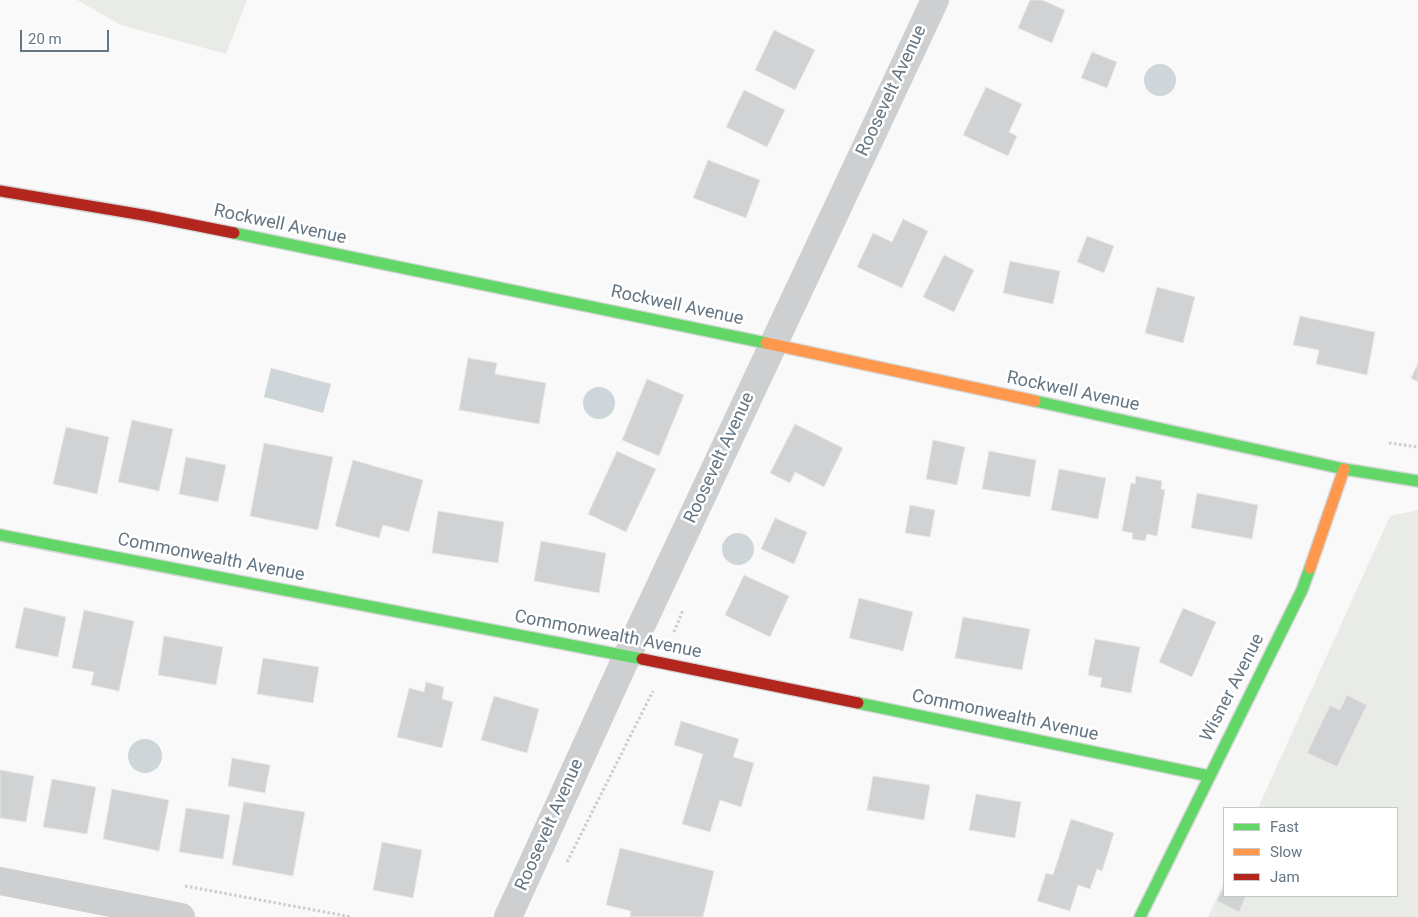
<!DOCTYPE html>
<style>
body{margin:0}
#map{position:relative;width:1418px;height:917px;overflow:hidden;background:#f9f9f9;font-family:Roboto,sans-serif}
canvas{display:block}
.legend{position:absolute;left:1223px;top:807px;width:175px;height:90px;box-sizing:border-box;background:#fff;border:1px solid #c1c8cd;margin:0;padding:6px 9px;list-style:none;font-size:15px;color:#657683}
.legend li{display:flex;align-items:center;gap:10px;height:25px}
.legend b{width:25px;border:1px solid #c1c8cd}
.scale{position:absolute;left:20px;top:30px;width:89px;height:22px;box-sizing:border-box;border:2px solid #657683;border-top:0;padding-left:6px;font-size:15px;line-height:18px;white-space:nowrap;color:#657683;-webkit-text-stroke:4px #fff;paint-order:stroke}
</style>
<div id="map">
<canvas width="1418" height="917"></canvas>
<ul class="legend">
<li><b style="height:6px;background:#63d668"></b>Fast</li>
<li><b style="height:6px;background:#ff974d"></b>Slow</li>
<li><b style="height:6px;background:#b3261e"></b>Jam</li>
</ul>
<div class="scale">20 m</div>
</div>
<script>
const ctx = document.querySelector('canvas').getContext('2d');
ctx.lineJoin = 'round';
function fillPath(path, color) { ctx.fillStyle = color; ctx.fill(path, 'evenodd'); }
const poly = rows => new Path2D(rows.map(r => 'M' + r).join(''));
function strokePath(path, color, width, dash) { ctx.strokeStyle = color; ctx.lineWidth = width; ctx.lineCap = dash ? 'butt' : 'round'; ctx.setLineDash(dash || []); ctx.stroke(path); }
function drawText(font, color, halo, rows, align = 'center') {
  ctx.font = font + ' Roboto,sans-serif'; ctx.lineWidth = 5; ctx.setLineDash([]); ctx.textBaseline = 'middle'; ctx.strokeStyle = halo; ctx.fillStyle = color; for (const [text, x, y, turn = 0] of rows) {
    ctx.save(); ctx.translate(x, y); ctx.rotate((+turn || 0) * Math.PI / 180); ctx.textAlign = isNaN(turn) ? turn : align; if (halo) ctx.strokeText(text, 0, 0); ctx.fillText(text, 0, 0); ctx.restore();
  }
}
fillPath(poly([
 [77,0,247,0,226,54,121,25],
 [1418,510,1418,917,1208,917,1224,882,1224,896,1397,896,1397,808,1258,808,1390,516]
]), '#e8ebe6');
fillPath(poly([
 '1144 80a16 16 0 1 1 32 0a16 16 0 1 1-32 0Z',
 [271,368,331,384,323,413,264,397],
 '583 403a16 16 0 1 1 32 0a16 16 0 1 1-32 0Z',
 '722 549a16 16 0 1 1 32 0a16 16 0 1 1-32 0Z',
 '128 756a17 17 0 1 1 34 0a17 17 0 1 1-34 0Z'
]), '#ced6d9');
const building = poly([
 [1030,0,1042,0,1065,10,1052,43,1018,28,1030,0],
 [774,30,815,50,795,90,755,70,774,30],
 [1092,52,1117,62,1107,88,1081,78,1092,52],
 [986,87,1022,104,1009,132,1017,136,1008,156,963,135,986,87],
 [744,90,785,110,767,147,726,127,744,90],
 [708,160,760,180,746,218,693,198,708,160],
 [903,219,928,231,902,288,857,267,873,233,892,242,903,219],
 [1087,236,1114,246,1104,273,1077,262,1087,236],
 [944,255,974,270,954,312,923,297,944,255],
 [1010,261,1060,271,1053,304,1003,293,1010,261],
 [1157,287,1195,297,1183,343,1145,333,1157,287],
 [1300,316,1375,332,1367,375,1316,364,1319,350,1293,345,1300,316],
 [468,358,497,363,495,374,546,383,539,424,459,410,468,358],
 [1418,363,1418,382,1411,378,1418,363],
 [647,379,684,395,659,456,622,440,647,379],
 [132,420,173,429,159,491,118,482,132,420],
 [795,424,843,448,824,487,795,472,790,483,770,473,795,424],
 [66,427,109,437,97,494,53,484,66,427],
 [933,440,965,447,957,485,926,479,933,440],
 [264,443,333,457,318,530,250,516,264,443],
 [617,451,656,469,626,532,588,514,617,451],
 [989,451,1036,460,1030,497,982,489,989,451],
 [186,457,226,465,218,502,179,494,186,457],
 [353,460,423,480,409,532,383,525,379,538,335,526,353,460],
 [1059,469,1106,478,1098,519,1051,510,1059,469],
 [1136,476,1162,481,1161,489,1165,490,1157,536,1147,534,1145,541,1132,539,1133,533,1122,531,1131,483,1135,484,1136,476],
 [1197,493,1258,505,1252,539,1191,528,1197,493],
 [910,505,935,510,930,537,905,533,910,505],
 [438,511,504,522,498,563,432,553,438,511],
 [775,518,807,532,794,564,761,549,775,518],
 [541,541,606,553,599,593,534,581,541,541],
 [744,575,789,596,770,637,725,615,744,575],
 [859,598,913,612,903,651,849,638,859,598],
 [24,607,66,617,58,657,15,648,24,607],
 [1183,608,1216,622,1192,677,1159,662,1183,608],
 [84,610,134,621,119,691,91,685,94,672,72,668,84,610],
 [963,617,1030,629,1022,670,955,658,963,617],
 [164,636,223,647,216,685,158,675,164,636],
 [1095,639,1140,647,1131,693,1100,687,1102,678,1088,675,1095,639],
 [263,658,319,667,313,703,257,694,263,658],
 [426,682,444,687,442,699,453,702,442,748,397,737,409,688,424,692,426,682],
 [1347,695,1367,705,1337,767,1307,753,1330,705,1340,710,1347,695],
 [494,696,539,709,527,753,481,740,494,696],
 [681,721,739,739,733,757,754,763,741,807,720,800,710,832,682,824,703,754,674,745,681,721],
 [232,758,270,765,265,793,228,786,232,758],
 [0,770,34,776,26,822,0,818,0,770],
 [873,776,930,785,924,820,867,810,873,776],
 [52,779,96,787,87,834,43,827,52,779],
 [112,789,169,800,159,851,103,839,112,789],
 [976,794,1021,802,1015,838,969,830,976,794],
 [244,802,305,812,293,876,232,865,244,802],
 [186,808,230,815,223,859,179,852,186,808],
 [1071,819,1114,833,1102,871,1097,869,1090,889,1078,885,1070,911,1037,901,1046,873,1053,875,1071,819],
 [382,842,422,850,413,898,373,890,382,842],
 [620,848,714,871,703,917,630,917,631,911,606,905,620,848],
 [1224,885,1224,896,1246,896,1239,912,1217,901,1224,885]
]);
fillPath(building, '#d0d2d3');
strokePath(building, '#e8e8e8', 1);
const fast = poly([
 [234,233,766,343],
 [1035,401,1344,469,1418,481],
 [0,535,642,659],
 [858,703,1209,776],
 [1140,917,1302,590,1310,568]
]);
const slow = poly([
 [766,343,1035,401],
 [1310,568,1344,469]
]);
const jam = poly([
 [0,191,149,216,234,233],
 [642,659,858,703]
]);
strokePath(fast, '#d5d6d7', 14);
strokePath(slow, '#d5d6d7', 14);
strokePath(jam, '#d5d6d7', 14);
strokePath(poly([
 [1389,443,1418,447],
 [674,632,683,610],
 [567,862,653,691],
 [185,886,352,917]
]), '#cbcccd', 3, [2.5, 2.5]);
strokePath(poly([
 [0,881,181,917],
 [508,917,627,656,935,0]
]), '#cecfd0', 28);
strokePath(fast, '#63d668', 11);
strokePath(slow, '#ff974d', 11);
strokePath(jam, '#b3261e', 11);
drawText('18px', '#657683', '#fff', [
 ["Roosevelt Avenue",892,91,-65],
 ["Rockwell Avenue",280,225,12],
 ["Rockwell Avenue",677,306,12],
 ["Rockwell Avenue",1073,392,12],
 ["Roosevelt Avenue",720,458,-65],
 ["Commonwealth Avenue",211,558,11],
 ["Commonwealth Avenue",608,635,11],
 ["Wisner Avenue",1233,688,-63],
 ["Commonwealth Avenue",1005,716,12],
 ["Roosevelt Avenue",550,825,-66]
]);
</script>
